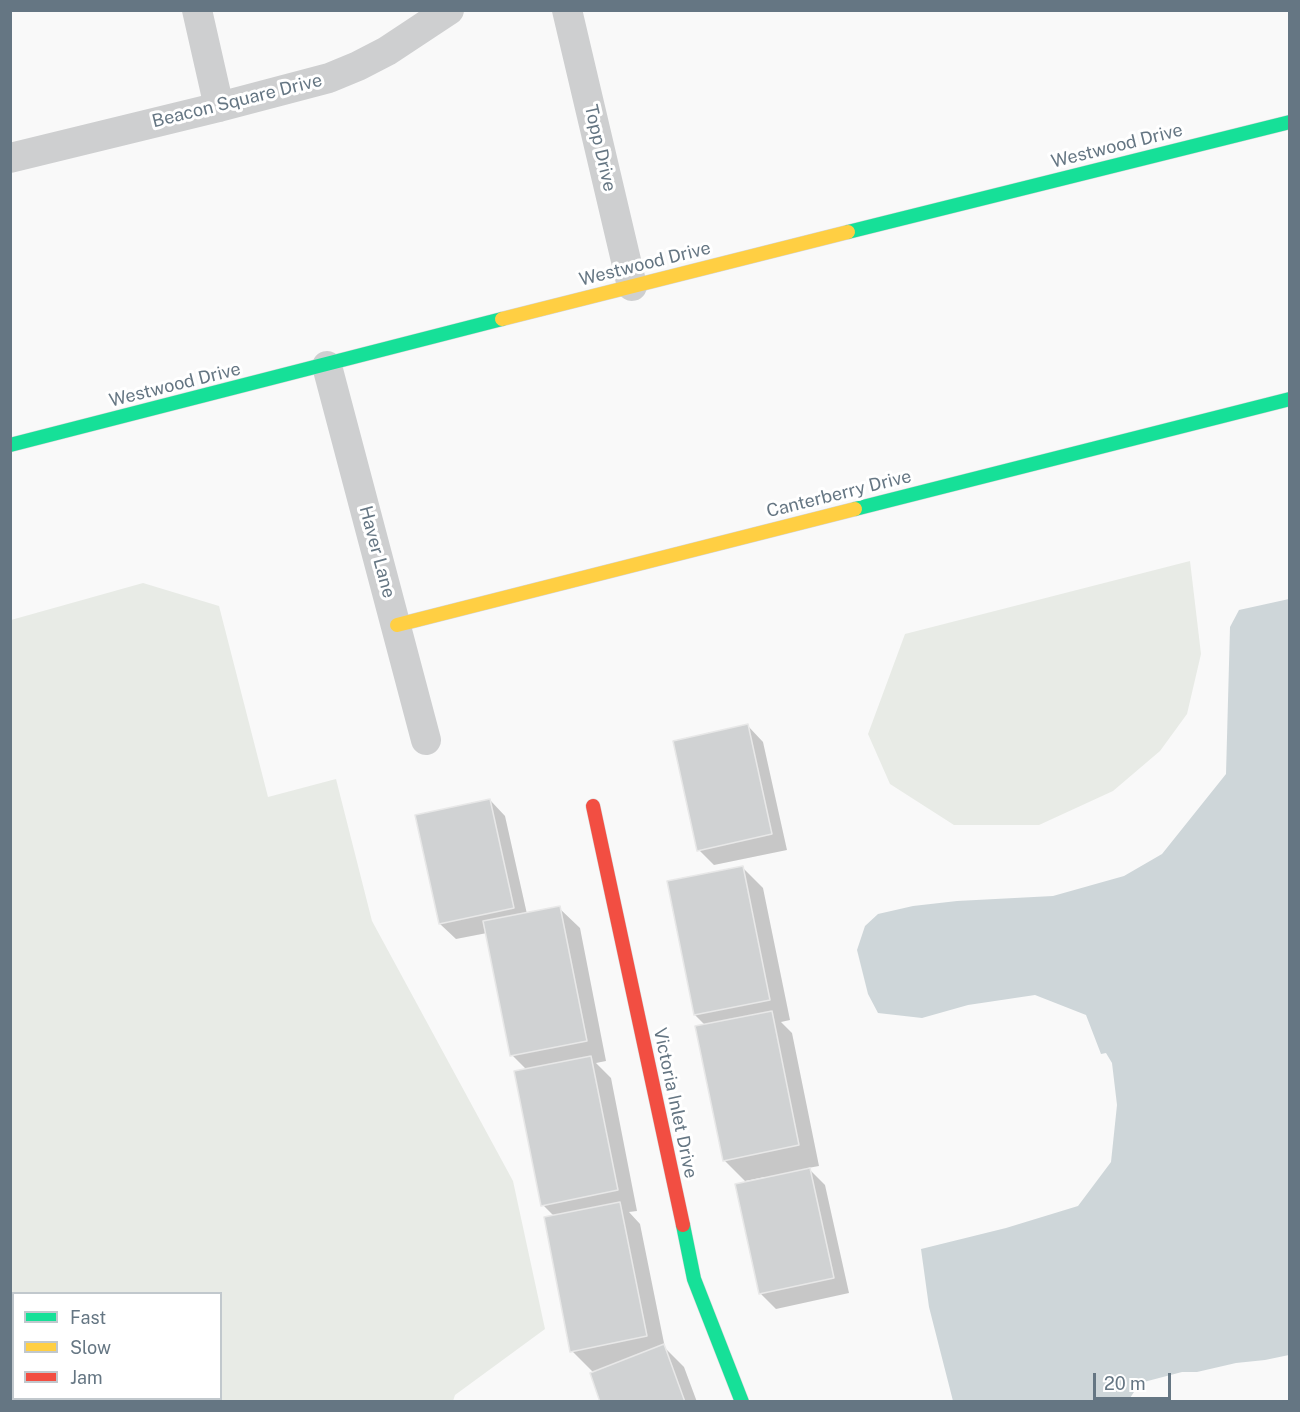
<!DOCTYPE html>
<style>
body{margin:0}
#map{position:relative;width:1300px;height:1412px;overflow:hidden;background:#f9f9f9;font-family:"Public Sans",sans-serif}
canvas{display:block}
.frame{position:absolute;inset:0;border:12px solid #657683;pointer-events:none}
.legend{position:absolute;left:12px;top:1292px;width:210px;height:108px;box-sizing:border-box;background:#fff;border:2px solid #c1c8cd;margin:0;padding:8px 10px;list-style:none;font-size:18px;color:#657683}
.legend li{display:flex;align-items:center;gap:12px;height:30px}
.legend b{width:30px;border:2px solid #c1c8cd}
.scale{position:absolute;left:1093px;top:1373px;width:78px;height:27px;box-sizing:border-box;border:3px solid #657683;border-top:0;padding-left:8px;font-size:18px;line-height:21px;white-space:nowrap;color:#657683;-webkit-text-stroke:4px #fff;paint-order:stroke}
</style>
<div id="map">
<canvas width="1300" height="1412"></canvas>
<div class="frame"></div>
<ul class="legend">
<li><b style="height:8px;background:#16e098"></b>Fast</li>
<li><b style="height:8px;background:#ffcf43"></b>Slow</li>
<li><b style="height:8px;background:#f24e42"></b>Jam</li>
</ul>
<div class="scale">20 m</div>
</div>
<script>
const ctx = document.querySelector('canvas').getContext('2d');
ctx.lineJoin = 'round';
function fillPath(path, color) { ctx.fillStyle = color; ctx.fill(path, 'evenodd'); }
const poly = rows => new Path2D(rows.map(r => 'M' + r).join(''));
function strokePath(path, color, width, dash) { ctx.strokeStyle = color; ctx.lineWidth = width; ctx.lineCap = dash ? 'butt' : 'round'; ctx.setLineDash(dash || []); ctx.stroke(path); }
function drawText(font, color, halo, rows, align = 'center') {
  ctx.font = font + ' "Public Sans",sans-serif'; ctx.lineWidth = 6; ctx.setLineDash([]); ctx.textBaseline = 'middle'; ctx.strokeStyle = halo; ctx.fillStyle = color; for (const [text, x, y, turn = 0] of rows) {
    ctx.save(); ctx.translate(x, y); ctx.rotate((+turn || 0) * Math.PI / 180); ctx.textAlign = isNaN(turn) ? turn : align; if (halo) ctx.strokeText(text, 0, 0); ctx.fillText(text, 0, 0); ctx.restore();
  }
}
fillPath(poly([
 [1190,561,1201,654,1187,714,1160,751,1113,791,1039,825,954,825,890,784,868,734,905,634],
 [143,583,219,606,268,797,336,779,372,921,513,1181,545,1329,455,1395,453,1401,11,1401,11,620],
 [14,1294,220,1294,220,1398,14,1398]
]), '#e8ebe6');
fillPath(poly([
 [1289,599,1289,1355,1265,1360,1236,1363,1197,1372,1182,1372,1140,1383,1128,1401,953,1401,929,1307,921,1249,1006,1228,1078,1206,1111,1162,1117,1105,1112,1063,1106,1053,1101,1054,1086,1015,1035,995,968,1005,922,1018,878,1013,868,994,857,950,865,926,878,914,913,906,957,901,1053,896,1124,876,1162,854,1226,774,1230,627,1239,610]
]), '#ced6d9');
fillPath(poly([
 [748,726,763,742,787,850,714,865,699,850],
 [490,800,505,816,527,914,559,908,580,928,606,1061,596,1063,611,1078,637,1211,629,1212,640,1224,665,1348,684,1367,697,1402,602,1402,594,1373,572,1351,554,1216,543,1205,527,1070,512,1055,487,933,456,939,440,924,417,816],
 [742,867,763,888,790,1020,781,1022,792,1033,819,1166,808,1168,825,1185,849,1293,776,1309,761,1294,765,1177,745,1181,724,1160,706,1026,695,1015]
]), '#0003');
const building = poly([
 [748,724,772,834,697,851,673,741,748,724],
 [490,799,514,908,439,924,415,815,490,799],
 [743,866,770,1000,694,1015,667,881,743,866],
 [560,906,587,1041,510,1056,483,921,560,906],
 [772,1011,799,1145,723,1161,695,1026,772,1011],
 [591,1056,618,1190,541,1206,514,1071,591,1056],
 [810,1168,834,1278,759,1294,735,1184,810,1168],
 [620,1202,647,1336,570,1352,544,1217,620,1202],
 [664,1344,685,1402,600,1402,590,1373,664,1344]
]);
fillPath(building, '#d0d2d3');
strokePath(building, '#e8e8e8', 1.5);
const fast = poly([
 [848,232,1290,122],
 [10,445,502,319],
 [855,509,1290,399],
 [683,1225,694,1279,742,1402]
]);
const slow = poly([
 [502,319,848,232],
 [397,625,855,509]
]);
const jam = poly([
 [593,806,683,1225]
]);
strokePath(fast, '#d5d6d7', 15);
strokePath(slow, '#d5d6d7', 15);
strokePath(jam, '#d5d6d7', 15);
strokePath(poly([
 [197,10,219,107],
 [567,10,632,286],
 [10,158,219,107,329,78,358,66,387,51,449,10],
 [327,366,426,740]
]), '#cecfd0', 30);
strokePath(fast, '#16e098', 14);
strokePath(slow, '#ffcf43', 14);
strokePath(jam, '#f24e42', 14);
drawText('18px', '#657683', '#fff', [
 ["Beacon Square Drive",237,101,-14],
 ["Westwood Drive",1117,146,-14],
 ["Topp Drive",600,148,77],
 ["Westwood Drive",645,264,-14],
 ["Westwood Drive",175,385,-14],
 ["Canterberry Drive",839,494,-14],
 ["Haver Lane",377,552,75],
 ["Victoria Inlet Drive",675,1103,78]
]);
</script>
